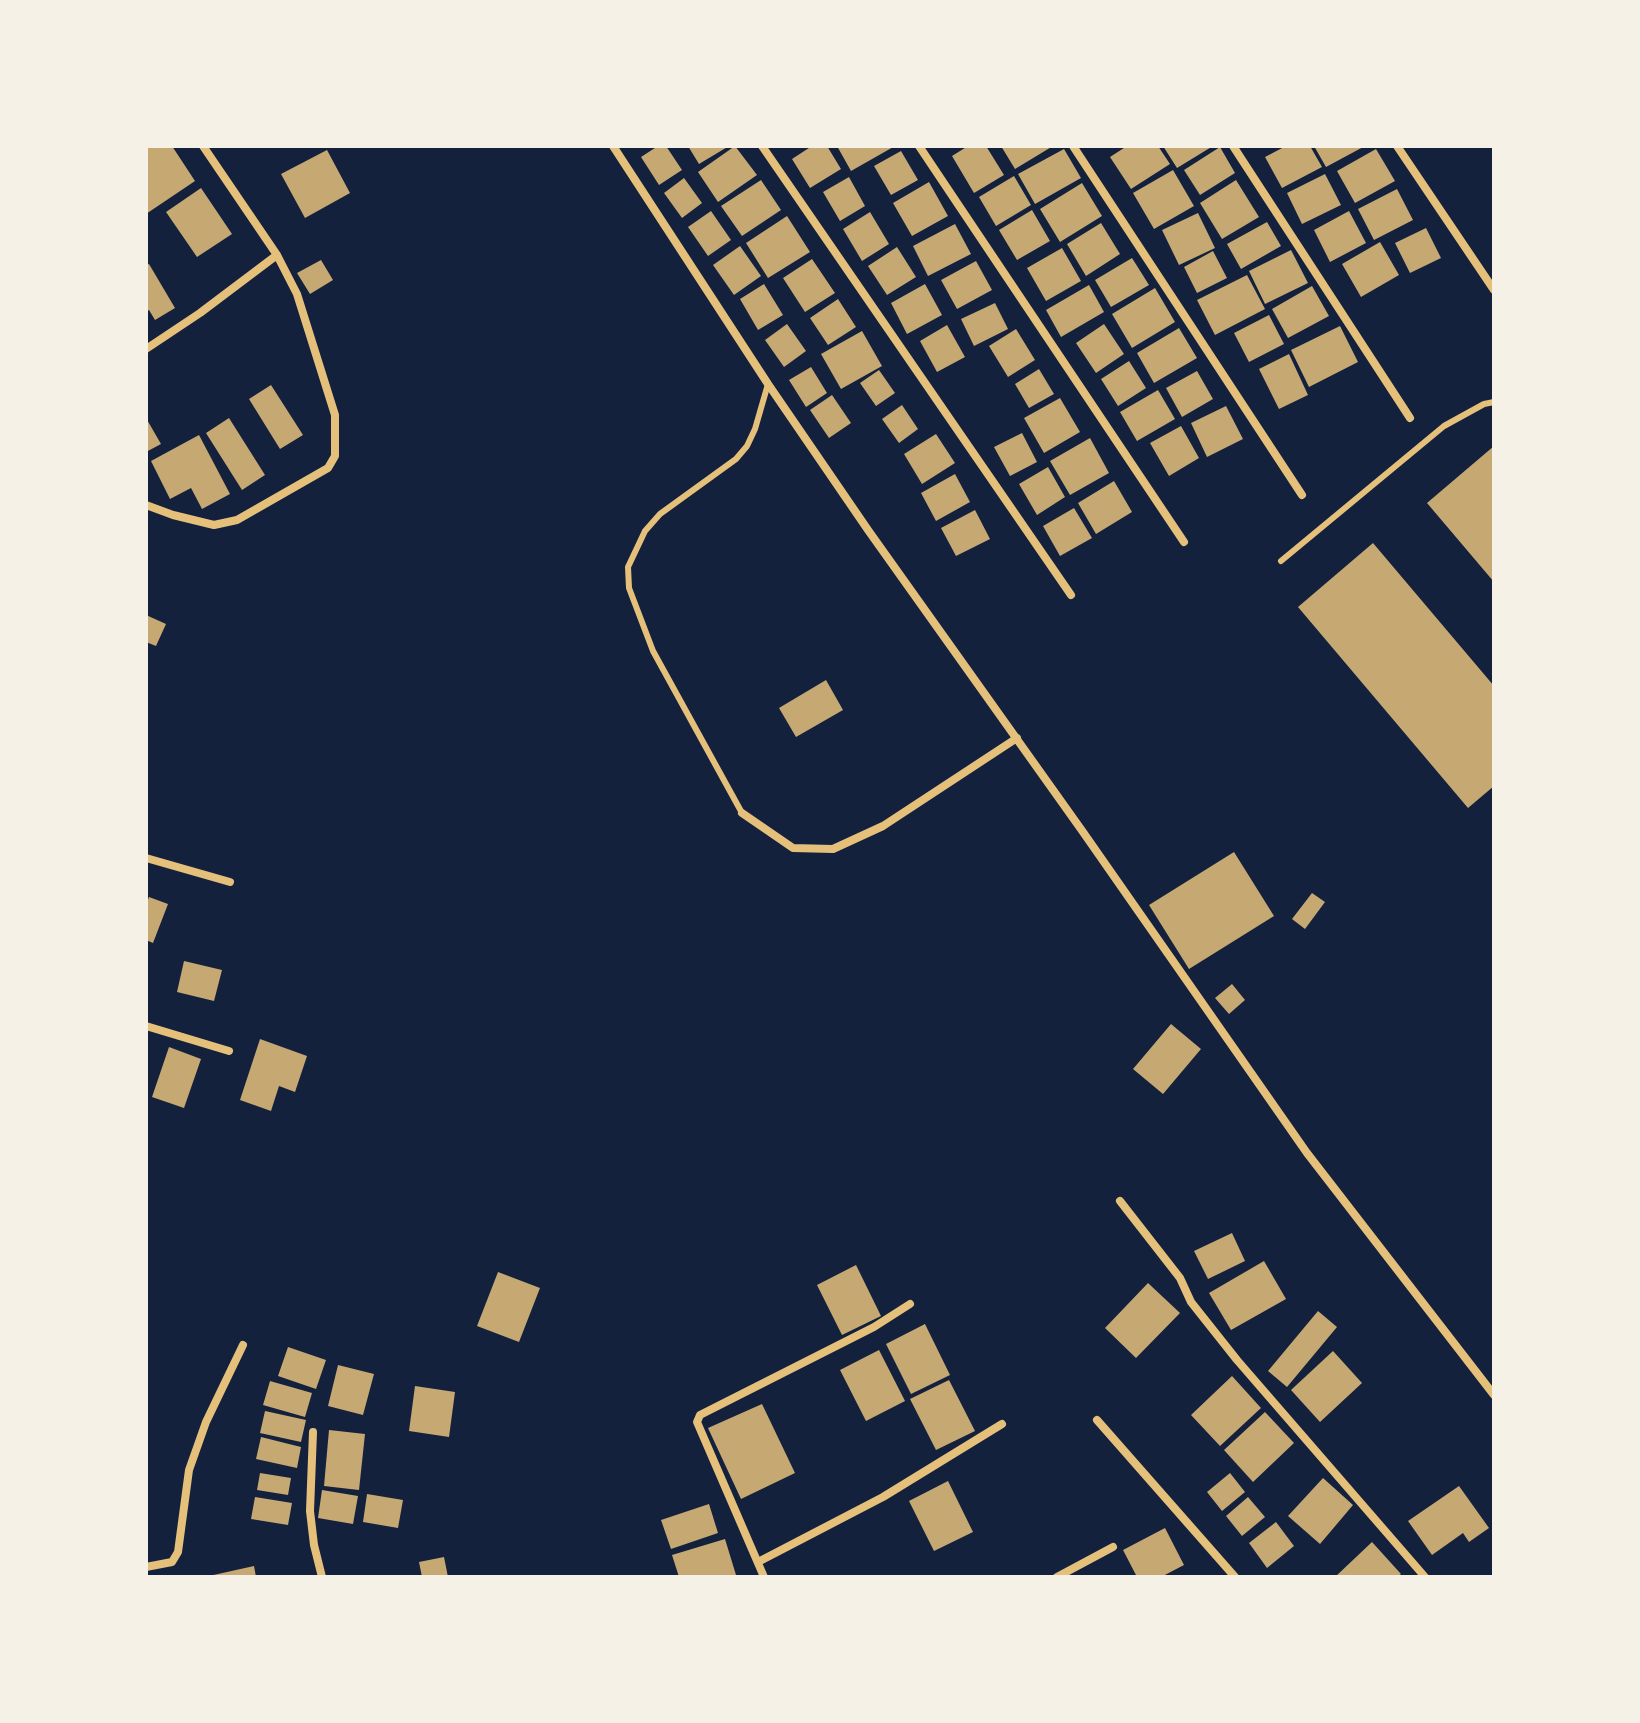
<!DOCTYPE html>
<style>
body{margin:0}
#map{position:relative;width:1640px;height:1723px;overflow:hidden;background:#14213d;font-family:"DejaVu Sans",sans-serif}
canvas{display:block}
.frame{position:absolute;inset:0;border:148px solid #f6f1e7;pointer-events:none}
</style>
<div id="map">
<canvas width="1640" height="1723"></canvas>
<div class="frame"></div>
</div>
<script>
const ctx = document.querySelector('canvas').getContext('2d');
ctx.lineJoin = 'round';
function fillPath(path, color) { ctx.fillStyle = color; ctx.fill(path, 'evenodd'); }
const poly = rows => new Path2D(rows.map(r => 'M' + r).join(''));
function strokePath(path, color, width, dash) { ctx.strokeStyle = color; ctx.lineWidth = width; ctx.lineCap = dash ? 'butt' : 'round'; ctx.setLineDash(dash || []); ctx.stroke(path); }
fillPath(poly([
 [146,146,172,146,195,181,146,214],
 [658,146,666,146,682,170,659,185,641,157],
 [688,146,729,146,699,164],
 [735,146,757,175,718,202,698,172],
 [812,146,827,146,841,169,810,188,792,159],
 [837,146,895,146,851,171],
 [968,146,986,146,1004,175,974,193,952,156],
 [1001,146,1053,146,1015,169],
 [1127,146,1158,146,1170,164,1131,189,1110,157],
 [1163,146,1213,146,1177,168],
 [1286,146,1310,146,1322,167,1282,188,1265,157],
 [1314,146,1365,146,1326,167],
 [1220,147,1235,173,1200,195,1184,170],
 [1064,149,1081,178,1035,204,1018,174],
 [1376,149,1395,181,1355,203,1337,171],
 [327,150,350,193,305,218,281,174],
 [901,151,918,180,891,195,874,166],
 [1173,170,1194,206,1154,229,1133,193],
 [1325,174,1341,205,1302,224,1287,193],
 [1014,176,1031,205,996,226,979,197],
 [849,177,865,206,840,221,823,192],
 [684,178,702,203,682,218,664,193],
 [761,180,781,210,742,236,721,206],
 [1236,180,1259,217,1222,239,1200,203],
 [929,182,948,216,912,236,893,203],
 [1082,183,1102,216,1060,242,1040,209],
 [201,188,232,234,197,257,166,212],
 [1397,189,1413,220,1374,240,1358,209],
 [1032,210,1050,241,1017,260,999,230],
 [711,211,731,240,708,256,688,227],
 [1349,211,1366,243,1330,262,1314,230],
 [870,212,889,244,862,261,843,229],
 [1198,213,1215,248,1179,265,1162,230],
 [787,216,810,252,768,278,746,243],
 [1267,222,1281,246,1241,269,1227,244],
 [1101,223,1120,254,1086,276,1067,244],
 [955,224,971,254,928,276,913,246],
 [1426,228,1441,258,1410,273,1395,243],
 [1380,242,1399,275,1361,297,1342,264],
 [740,246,761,276,734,295,713,265],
 [897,247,916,277,887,295,868,266],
 [1062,248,1081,281,1046,301,1027,268],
 [1291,250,1308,283,1265,304,1249,271],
 [1213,251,1227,278,1197,293,1184,267],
 [1132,258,1149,285,1111,307,1095,280],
 [812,259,835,293,805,312,783,278],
 [321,260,333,280,310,294,297,273],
 [976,261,992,290,957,309,941,280],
 [149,264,175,308,155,320,149,310,146,312,146,265],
 [1247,275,1265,309,1215,335,1197,300],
 [764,284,783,315,758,330,740,299],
 [925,284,942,315,907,334,891,303],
 [1089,285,1104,312,1061,337,1046,310],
 [1312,286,1329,316,1288,338,1272,309],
 [1155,288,1175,322,1132,348,1112,314],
 [838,299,856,327,828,345,810,318],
 [995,303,1008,329,974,346,961,319],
 [1269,315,1284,344,1249,362,1234,333],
 [787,324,806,351,784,367,765,340],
 [1104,324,1124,354,1096,373,1076,343],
 [947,325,965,357,937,372,920,341],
 [1340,326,1358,362,1309,387,1291,350],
 [1179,328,1197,358,1154,383,1137,353],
 [1016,329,1035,360,1008,377,989,346],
 [862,331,882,366,841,389,821,354],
 [1289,354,1308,395,1279,409,1259,369],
 [1129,361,1146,388,1118,406,1101,379],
 [811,367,827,393,806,407,789,380],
 [1039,369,1054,394,1029,408,1015,384],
 [879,370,895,393,876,406,860,383],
 [1197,371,1213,399,1182,417,1166,388],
 [271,385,303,435,280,449,249,399],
 [1158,390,1175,419,1137,441,1120,412],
 [832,395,851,423,829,438,810,410],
 [1060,398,1080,432,1044,453,1024,418],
 [902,405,918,429,899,443,882,419],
 [1226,406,1243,439,1207,457,1191,423],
 [146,418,161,444,146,452],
 [229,418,265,475,242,490,206,433],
 [1181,426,1199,458,1169,476,1150,443],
 [1022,433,1037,462,1010,476,994,447],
 [936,434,955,463,922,484,904,454],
 [199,435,230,494,202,509,191,488,170,499,151,461],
 [1090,438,1109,473,1070,495,1050,461],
 [1494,446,1494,582,1427,503],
 [1048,467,1065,497,1037,515,1019,484],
 [955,474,970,502,936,521,921,493],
 [1114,481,1132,512,1096,534,1078,503],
 [1074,508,1092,538,1060,556,1043,526],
 [975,510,990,539,956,556,941,528],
 [1373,543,1494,686,1494,786,1468,808,1298,607],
 [146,615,166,624,156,646,146,642],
 [826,680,843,710,796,737,779,708],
 [1234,852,1274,916,1189,969,1149,905],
 [1312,893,1325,902,1305,929,1292,919],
 [149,897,168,904,153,943,146,940,146,905],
 [184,961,222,970,214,1001,177,992],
 [1232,984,1245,1000,1229,1014,1215,998],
 [1171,1024,1201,1049,1163,1094,1133,1069],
 [260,1039,307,1056,295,1092,279,1086,271,1111,240,1100],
 [169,1047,201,1059,184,1108,152,1097],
 [1232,1233,1245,1261,1208,1279,1194,1251],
 [1264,1261,1286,1299,1231,1330,1209,1293],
 [856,1265,881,1316,842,1335,817,1285],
 [498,1272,540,1288,519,1342,477,1326],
 [1148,1283,1180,1313,1136,1358,1105,1328],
 [1318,1311,1337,1327,1287,1387,1268,1371],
 [925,1324,950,1375,911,1394,886,1344],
 [288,1347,326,1360,316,1389,278,1376],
 [879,1350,905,1401,866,1421,840,1370],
 [1333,1351,1362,1383,1320,1422,1291,1390],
 [338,1365,374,1374,363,1415,328,1406],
 [1232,1376,1261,1408,1220,1446,1191,1415],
 [949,1380,975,1431,936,1450,910,1399],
 [270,1381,312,1393,305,1417,263,1405],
 [415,1386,455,1392,449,1437,409,1431],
 [762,1404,795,1473,741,1499,708,1428],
 [265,1411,306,1420,301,1442,260,1433],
 [1265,1412,1294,1443,1253,1482,1224,1450],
 [329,1430,365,1434,359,1490,324,1486],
 [261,1437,301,1447,297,1468,256,1459],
 [260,1473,291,1478,288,1495,257,1490],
 [1230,1473,1245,1492,1222,1511,1207,1492],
 [1323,1478,1353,1505,1320,1544,1288,1516],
 [948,1481,973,1532,934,1551,909,1501],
 [1459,1486,1489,1528,1469,1542,1463,1533,1432,1555,1408,1521],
 [322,1490,358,1496,353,1524,318,1518],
 [367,1494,403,1500,398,1528,363,1522],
 [255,1497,292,1503,288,1525,251,1519],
 [1248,1497,1265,1517,1242,1536,1226,1516],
 [709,1504,718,1533,671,1549,661,1520],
 [1276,1522,1294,1546,1267,1568,1249,1543],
 [1165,1528,1184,1565,1161,1577,1137,1577,1123,1550],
 [725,1539,736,1575,679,1577,672,1555],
 [1372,1542,1401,1574,1397,1577,1335,1577],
 [444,1557,448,1577,422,1577,419,1562],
 [254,1566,256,1577,209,1577,209,1576]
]), '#c6a872');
strokePath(poly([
 [1281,561,1444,426,1484,404,1494,402],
 [742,813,653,651,629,588,628,567,645,531,660,514,736,459,747,446,755,429,768,384]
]), '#e5c07b', 6);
strokePath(poly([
 [613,146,768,384,868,530,1083,832,1307,1153,1494,1395],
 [762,146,1071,595],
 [919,146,1184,542],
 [1073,146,1302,495],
 [1233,146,1410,418],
 [1397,146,1494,290],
 [146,349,200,313,277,255],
 [146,505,173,515,214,525,237,520,328,468,335,456,335,415,297,294,277,255,203,146],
 [742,813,793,848,833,849,883,826,1017,738],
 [146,858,230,882],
 [146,1026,229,1051],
 [1120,1201,1180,1278,1191,1302,1237,1360,1425,1577],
 [1097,1420,1235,1577],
 [313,1432,310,1511,314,1545,322,1577],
 [758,1562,883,1497,1002,1424],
 [146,1567,172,1562,178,1552,189,1470,206,1422,243,1345],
 [764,1577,697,1422,700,1415,874,1327,910,1304],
 [1057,1577,1113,1547]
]), '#e5c07b', 8);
</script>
